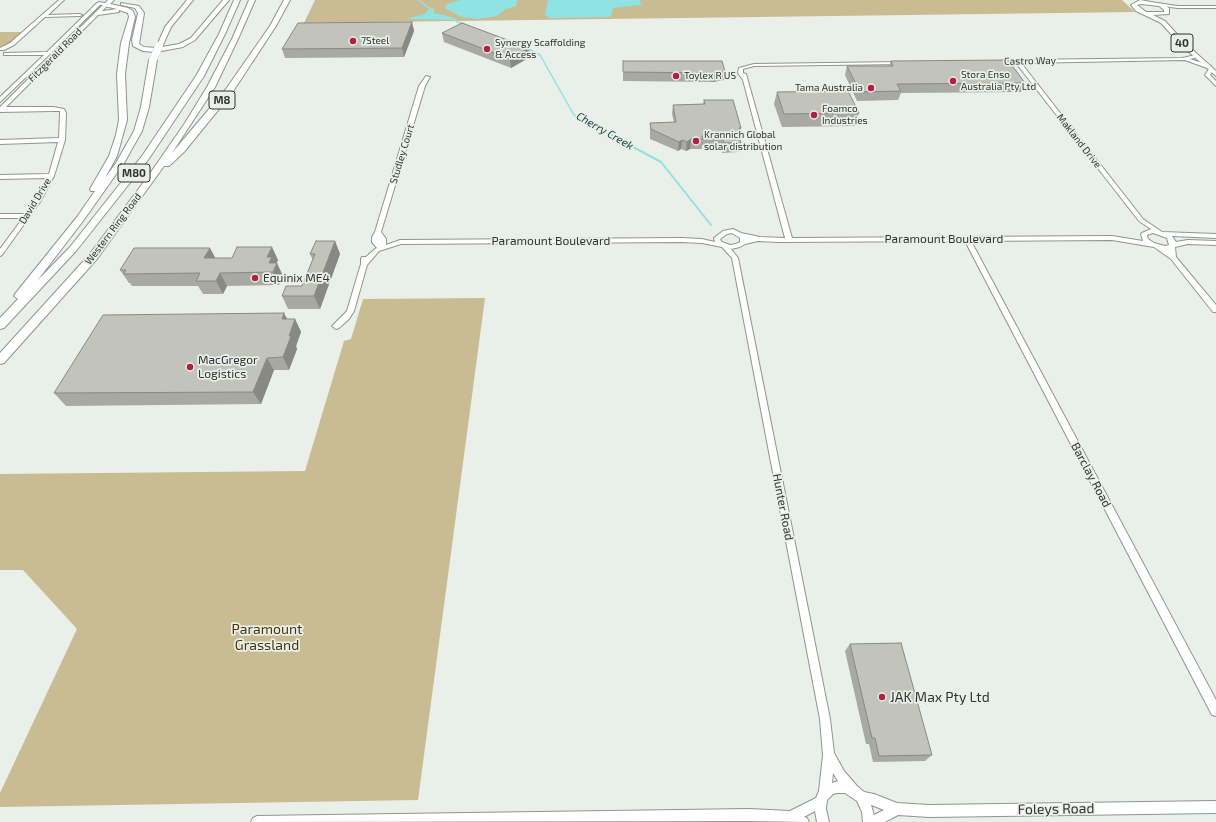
<!DOCTYPE html>
<style>
body{margin:0}
canvas{display:block;background:#e9efe9}
</style>
<canvas width="1216" height="822"></canvas>
<script>
const ctx = document.querySelector('canvas').getContext('2d');
ctx.lineJoin = 'round';
function fillPath(path, color) { ctx.fillStyle = color; ctx.fill(path, 'evenodd'); }
const poly = rows => new Path2D(rows.map(r => 'M' + r).join(''));
function strokePath(path, color, width, dash) { ctx.strokeStyle = color; ctx.lineWidth = width; ctx.lineCap = dash ? 'butt' : 'round'; ctx.setLineDash(dash || []); ctx.stroke(path); }
function drawText(font, color, halo, rows, align = 'center') {
  ctx.font = font + ' "Exo 2",sans-serif'; ctx.lineWidth = 3.5; ctx.setLineDash([]); ctx.textBaseline = 'middle'; ctx.strokeStyle = halo; ctx.fillStyle = color; for (const [text, x, y, turn = 0] of rows) {
    ctx.save(); ctx.translate(x, y); ctx.rotate((+turn || 0) * Math.PI / 180); ctx.textAlign = isNaN(turn) ? turn : align; if (halo) ctx.strokeText(text, 0, 0); ctx.fillText(text, 0, 0); ctx.restore();
  }
}
fillPath(poly([
 [315,0,1122,0,1135,12,304,23],
 [0,32,24,32,11,43,0,49],
 [485,298,418,800,0,807,0,793,77,629,23,570,0,570,0,474,305,471,344,341,351,339,363,299]
]), '#c9bc93');
fillPath(poly([
 [460,0,517,0,516,6,506,9,497,16,478,19,462,17,445,8,447,4],
 [548,0,640,0,641,5,613,8,611,16,608,17,550,18,545,15],
 [434,8,434,13,448,16,458,20,407,19,424,14,430,9]
]), '#90e3e3');
strokePath(poly([
 [419,0,432,11],
 [454,20,464,25],
 [527,48,540,55,574,115,613,136]
]), '#90e3e3', 1.5);
strokePath(poly([
 [611,135,661,162,711,225]
]), '#90e3e3', 2);
const minor = poly([
 [59,0,64,0,48,15,80,14,82,15,80,16,45,17,14,45,4,50,0,50,0,48,10,43,59,0],
 [97,3,101,4,52,52,52,54,50,54,0,102,0,97,44,55,4,55,4,53,47,52,97,3],
 [1156,3,1178,6,1216,6,1216,8,1178,8,1154,5,1154,3,1156,3],
 [104,4,108,5,6,107,53,107,64,109,66,113,65,140,54,176,40,202,2,255,0,256,0,249,23,218,0,218,0,214,25,214,34,202,47,178,0,179,0,175,49,174,58,142,0,144,0,140,59,138,60,113,60,111,53,111,0,112,0,107,104,4],
 [1196,55,1198,56,1198,57,1190,59,1211,66,1211,68,1207,68,1185,60,1021,63,1143,219,1162,232,1216,234,1216,238,1172,236,1176,242,1188,240,1216,241,1216,245,1188,244,1175,247,1176,257,1216,305,1216,312,1213,312,1171,259,1154,247,1112,240,971,241,1216,700,1216,716,1212,715,965,241,779,242,758,241,745,244,740,247,731,249,738,258,830,719,834,753,844,771,857,786,864,792,874,794,897,803,929,805,1216,801,1216,813,929,817,898,815,885,822,863,822,862,812,857,801,845,793,837,793,833,794,827,800,826,809,829,822,817,822,815,811,804,817,807,818,809,822,749,821,251,822,253,818,257,816,749,809,790,811,816,798,819,791,823,755,820,719,732,258,722,247,702,243,682,242,401,244,379,251,367,265,354,311,349,319,339,328,336,329,332,326,347,311,361,264,361,259,362,257,366,257,375,249,377,248,372,242,372,237,375,232,419,86,426,76,430,77,425,86,381,232,386,239,386,245,400,240,682,238,702,239,715,242,714,238,715,237,723,231,733,229,741,233,760,237,785,238,743,80,738,73,739,68,754,64,901,62,903,63,903,64,754,66,743,69,743,73,746,74,792,238,1112,236,1143,241,1141,234,1142,233,1151,229,1139,221,1016,63,999,63,997,62,999,61,1017,60,1182,58,1196,55],
 [732,233,740,238,740,242,736,244,730,245,722,242,720,239,727,234,732,233],
 [1153,233,1167,238,1169,245,1165,246,1154,243,1148,239,1147,235,1153,233],
 [833,773,838,781,832,783,833,773],
 [871,805,874,806,884,810,874,815,871,805],
 [1209,69,1213,70,1210,75,1216,81,1216,86,1205,75,1209,69]
]);
const major = poly([
 [108,0,114,0,108,6,96,4,99,2,105,3,108,0],
 [1140,0,1163,4,1169,8,1169,14,1153,15,1165,21,1185,43,1216,71,1216,76,1181,45,1161,23,1136,11,1131,5,1140,0],
 [1141,4,1159,6,1164,10,1164,12,1146,12,1137,5,1141,4]
]);
const highway = poly([
 [187,0,193,0,171,27,162,47,179,44,191,38,223,0,229,0,195,40,183,47,156,52,143,51,133,46,132,40,138,13,135,8,121,5,121,3,139,6,144,13,139,44,144,47,156,48,165,27,187,0],
 [234,0,240,0,225,34,204,76,148,160,76,251,4,328,0,329,0,318,18,299,14,296,15,294,77,217,95,191,91,191,90,189,109,156,116,135,119,120,117,74,121,43,129,17,128,13,119,10,119,12,98,15,95,13,96,12,117,9,104,6,103,5,106,3,128,8,133,11,135,17,129,43,125,74,127,120,117,156,105,178,116,163,134,131,141,107,149,60,153,58,157,60,149,107,142,131,124,163,83,221,37,281,70,247,142,156,196,76,219,34,234,0],
 [249,0,255,0,238,39,215,87,172,153,226,89,270,26,284,0,290,0,276,26,232,93,184,152,169,166,164,166,97,259,4,363,0,364,0,353,89,255,149,175,185,123,207,87,232,39,249,0]
]);
strokePath(minor, '#8f958f', 2);
strokePath(major, '#8f958f', 2);
strokePath(highway, '#8f958f', 2);
fillPath(minor, '#fff');
fillPath(major, '#fff');
fillPath(highway, '#fff');
const highwayBridge = poly([
 [153,60,159,46]
]);
strokePath(highwayBridge, '#8f958f', 8, []);
strokePath(highwayBridge, '#fff', 8);
fillPath(poly([
 [412,22,414,31,404,57,285,58,282,49],
 [442,33,530,57,511,68,444,42],
 [623,61,725,71,724,80,712,82,623,81],
 [891,61,1025,83,1021,92,901,93,898,100,857,101,845,75,847,66,889,66],
 [777,92,859,113,855,126,782,127,774,104],
 [704,100,741,128,739,138,741,143,739,152,722,153,721,145,702,145,702,149,690,149,686,151,681,149,678,151,650,139,650,123,674,122,672,114,673,105,703,104],
 [335,241,340,254,320,309,288,309,282,296,302,286,313,260,310,254],
 [278,260,276,263,283,276,279,285,227,286,223,294,203,294,198,286,132,286,130,283,129,283,120,270],
 [287,319,295,319,301,332,296,346,297,349,289,370,274,370,261,404,66,406,54,393],
 [850,644,932,755,925,761,873,762,869,744,866,744,845,651]
]), '#a7a9a2');
fillPath(poly([
 [412,22,414,31,404,57,402,48],
 [529,48,530,57,511,68,510,59],
 [725,71,724,80,712,82,713,73],
 [691,139,690,149,686,151,687,142],
 [682,140,681,149,678,151,679,142],
 [335,241,340,254,320,309,314,296],
 [272,247,278,260,276,265,277,263,283,276,279,285,273,272,267,257],
 [210,248,217,261,204,258],
 [220,273,227,286,223,294,216,281],
 [284,313,291,326,282,319],
 [295,319,301,332,296,346,297,349,289,370,283,357,289,336],
 [267,358,274,370,261,404,253,392]
]), '#888984');
const building = poly([
 [412,22,402,48,282,49,298,23,412,22],
 [462,23,529,48,510,59,442,33,462,23],
 [1008,60,1025,83,897,84,901,91,860,92,847,66,893,66,891,61,1008,60],
 [623,61,722,61,725,71,713,73,623,72,623,61],
 [848,91,859,113,784,114,777,92,848,91],
 [704,100,733,100,741,128,739,128,740,133,738,133,741,143,724,143,722,136,702,136,703,139,691,139,687,142,682,140,679,142,651,129,650,123,676,122,673,105,705,104,704,100],
 [316,241,335,241,314,296,282,296,286,286,302,286,315,254,310,254,316,241],
 [237,247,272,247,267,257,272,257,269,263,277,263,273,272,220,273,216,281,196,281,200,273,124,274,126,270,120,270,134,248,210,248,204,258,232,258,237,247],
 [284,313,282,319,295,319,289,336,291,336,283,357,267,358,253,392,54,393,103,315,284,313],
 [901,643,932,755,879,756,875,738,872,738,850,644,901,643]
]);
fillPath(building, '#c2c4bc');
strokePath(building, '#888984', 1);
for (const [x, y, r, color] of [
 [353,41,4,"#b21f3f"],
 [487,49,4,"#b21f3f"],
 [676,76,4,"#b21f3f"],
 [953,81,4,"#b21f3f"],
 [871,88,4,"#b21f3f"],
 [814,115,4,"#b21f3f"],
 [696,141,4,"#b21f3f"],
 [255,278,4,"#b21f3f"],
 [190,367,4,"#b21f3f"],
 [882,697,4,"#b21f3f"]
]) { const dot = new Path2D(); dot.arc(x, y, r, 0, 2 * Math.PI); ctx.fillStyle = color; ctx.fill(dot); strokePath(dot, '#e9efe9', 1.5); }
drawText('10px', '#313331', '#e9efe9', [
 ["7Steel",361,41],
 ["Synergy Scaffolding",495,43],
 ["& Access",495,55],
 ["Stora Enso",961,75],
 ["Australia Pty Ltd",961,87],
 ["Toylex R US",684,76],
 ["Tama Australia",863,88,"right"],
 ["Foamco",822,109],
 ["Industries",822,121],
 ["Krannich Global",704,135],
 ["solar distribution",704,147]
], 'left');
drawText('10px', '#313331', '#e9efe9', [
 ["Fitzgerald Road",55,55,-45],
 ["Castro Way",1030,61,-1],
 ["Makland Drive",1079,141,52],
 ["Studley Court",402,154,-73],
 ["David Drive",35,201,-59],
 ["Western Ring Road",113,229,-53]
]);
for (const [x, y, w] of [
 [1182,43,22],
 [222,100,26],
 [134,173,32]
]) { const box = new Path2D(); box.roundRect(x - w / 2, y - 9, w, 18, 3); ctx.fillStyle = '#e9efe9'; ctx.fill(box); strokePath(box, '#313331', 1); }
drawText('bold 11px', '#313331', null, [
 ["40",1182,43],
 ["M8",222,100],
 ["M80",134,173]
]);
drawText('italic 11px', '#143c3c', '#e9efe9', [
 ["Cherry Creek",605,131,30]
]);
drawText('12px', '#313331', '#e9efe9', [
 ["Paramount Boulevard",944,239],
 ["Paramount Boulevard",551,241],
 ["Barclay Road",1091,475,62],
 ["Hunter Road",783,507,79]
]);
drawText('12px', '#313331', '#e9efe9', [
 ["Equinix ME4",263,278],
 ["MacGregor",198,360],
 ["Logistics",198,374]
], 'left');
drawText('14px', '#453705', '#e9efe9', [
 ["Paramount",267,629],
 ["Grassland",267,645]
]);
drawText('14px', '#313331', '#e9efe9', [
 ["JAK Max Pty Ltd",890,697]
], 'left');
drawText('14px', '#313331', '#e9efe9', [
 ["Foleys Road",1056,809,-1]
]);
</script>
